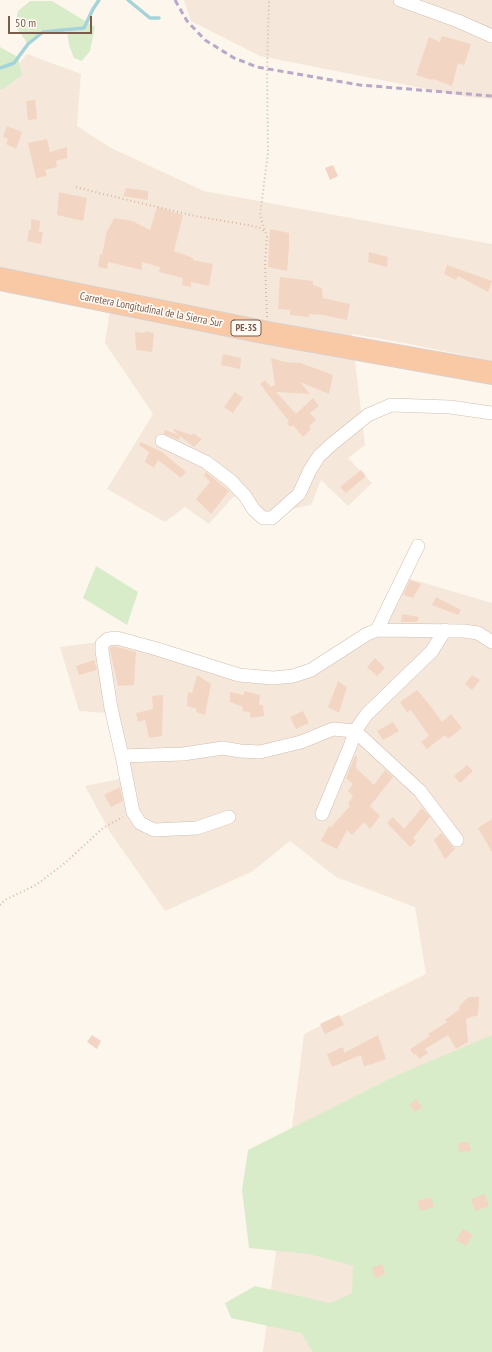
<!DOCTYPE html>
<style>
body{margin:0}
#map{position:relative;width:492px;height:1352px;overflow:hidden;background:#fdf6ec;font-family:"PT Sans Narrow",sans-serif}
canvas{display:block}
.scale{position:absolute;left:8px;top:16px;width:84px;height:18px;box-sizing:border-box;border:2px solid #7a5c4d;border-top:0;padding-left:5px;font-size:12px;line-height:14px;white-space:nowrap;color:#7a5c4d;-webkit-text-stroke:3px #fffaf3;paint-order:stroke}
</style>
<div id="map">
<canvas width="492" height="1352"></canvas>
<div class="scale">50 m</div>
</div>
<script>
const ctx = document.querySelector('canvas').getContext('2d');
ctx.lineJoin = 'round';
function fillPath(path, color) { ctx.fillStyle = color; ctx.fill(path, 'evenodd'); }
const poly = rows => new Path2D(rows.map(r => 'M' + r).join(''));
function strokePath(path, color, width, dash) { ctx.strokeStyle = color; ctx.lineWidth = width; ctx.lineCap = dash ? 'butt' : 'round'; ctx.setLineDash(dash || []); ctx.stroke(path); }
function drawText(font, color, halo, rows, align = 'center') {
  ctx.font = font + ' "PT Sans Narrow",sans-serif'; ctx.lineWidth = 3.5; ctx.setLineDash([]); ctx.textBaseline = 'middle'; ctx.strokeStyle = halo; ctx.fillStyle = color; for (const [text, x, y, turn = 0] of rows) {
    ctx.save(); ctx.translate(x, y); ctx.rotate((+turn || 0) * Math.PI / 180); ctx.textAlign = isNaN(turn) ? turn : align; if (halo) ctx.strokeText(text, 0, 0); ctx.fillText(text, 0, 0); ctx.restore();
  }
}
fillPath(poly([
 [184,0,492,0,492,99,467,97,260,56,191,21],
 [27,54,81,74,77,126,111,148,204,191,492,244,492,361,404,343,352,334,365,445,348,458,372,483,348,506,321,480,311,505,272,513,247,506,234,496,209,524,185,507,165,522,107,489,153,414,105,343,113,290,0,268,0,76,16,68],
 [397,575,492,603,492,1352,263,1352,304,1034,426,974,415,907,336,877,290,841,253,871,165,911,110,832,85,786,120,779,106,713,79,711,60,647,98,642,159,652,275,683,310,677,372,631]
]), '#f5e8da');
fillPath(poly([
 [30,1,52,1,95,27,90,51,82,61,74,58,69,45,67,30,43,32,28,44,15,26,18,11],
 [0,47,18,57,22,75,3,89,0,89],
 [96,566,138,592,127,625,83,598],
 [492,1035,492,1352,313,1352,301,1333,231,1318,225,1303,255,1286,330,1303,352,1293,353,1266,309,1254,249,1248,242,1190,248,1150,395,1076]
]), '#d8ecc9');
strokePath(poly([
 [128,0,150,18,159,18],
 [0,68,14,63,28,44,43,32,84,28,93,9,99,0]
]), '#a5d3da', 3.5);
fillPath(poly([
 [442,36,471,44,464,65,458,63,452,86,433,79,432,80,416,75,429,37,440,42],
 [35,100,37,119,28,120,26,101],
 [7,126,22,132,16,149,6,144,8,139,3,137],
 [47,139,50,152,67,147,67,158,56,161,57,167,45,170,47,176,36,178,28,143],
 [333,165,338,176,330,180,325,168],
 [126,188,148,191,148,200,123,196],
 [59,192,87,198,83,221,57,215],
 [157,207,183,215,174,251,193,258,193,260,213,264,209,286,191,282,191,287,182,285,183,278,159,272,160,267,142,262,142,270,108,262,107,269,98,267,100,254,102,255,107,230,108,230,114,218,132,221,150,230],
 [31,219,40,221,39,232,43,232,41,244,27,241,29,230,31,230],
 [270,229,289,233,289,247,287,271,268,267],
 [369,252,388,257,387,267,368,262],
 [447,265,492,281,488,292,458,276,456,280,444,274],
 [280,277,313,281,313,285,322,288,323,298,350,304,347,320,323,315,309,314,309,317,290,315,290,310,278,309],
 [145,331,154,333,152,352,136,350,135,332,145,333],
 [223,354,241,358,240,369,221,365],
 [271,358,285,362,298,363,298,362,333,375,329,394,300,382,310,394,276,392,296,414,313,398,319,406,310,413,316,420,309,426,311,429,303,437,293,425,290,427,287,423,289,421,265,391,263,391,265,390,260,384,265,380,271,387,275,385],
 [235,392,243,398,233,413,224,407],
 [174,429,192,435,193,433,202,439,194,447,180,436,179,440,164,434,165,430,179,435,173,430],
 [141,442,162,452,186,472,181,478,158,460,154,468,145,462,149,452,139,445],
 [361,470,366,476,346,493,340,487],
 [206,472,229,491,211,514,196,499,210,482,204,475],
 [410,580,421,584,413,598,403,595],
 [436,597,461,610,458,615,432,605],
 [402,614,419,617,417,622,401,622],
 [114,646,136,652,134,685,118,686,110,650,110,648],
 [375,658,385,668,377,676,367,667],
 [94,660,97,670,79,675,76,666],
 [197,675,211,684,205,715,196,712,197,709,187,706,188,692,192,693],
 [472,675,480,680,472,690,465,684],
 [338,681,347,687,339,713,328,707],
 [417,690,432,708,442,722,451,714,462,728,448,739,445,735,427,749,421,742,429,736,411,710,407,712,400,702],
 [244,691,260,695,259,705,263,705,264,716,250,718,250,712,242,711,243,707,230,702,230,692,244,695],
 [163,695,162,736,149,738,145,720,138,722,136,713,153,709,152,696],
 [303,711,309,723,296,729,290,717],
 [393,722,399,731,383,740,377,731],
 [355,756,357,756,356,768,374,785,385,770,393,777,370,806,380,816,370,829,364,822,352,835,347,830,337,849,321,841,329,826,331,827,350,806,348,804,353,796,348,791,353,784,346,778],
 [467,765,473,771,460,783,454,776],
 [120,787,123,801,111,807,104,795],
 [422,808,430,817,413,838,416,841,410,847,387,823,393,817,404,829],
 [492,819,492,852,478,828],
 [441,833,455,849,445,859,434,840],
 [469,997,479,997,478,1015,466,1019,468,1042,456,1049,448,1035,425,1049,428,1053,419,1059,416,1054,414,1055,410,1049,430,1036,428,1034,447,1022,445,1020,460,1009,459,1006],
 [339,1015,344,1025,325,1034,320,1024],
 [92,1035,101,1041,97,1049,87,1042],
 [378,1035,386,1059,372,1064,364,1066,361,1055,332,1067,327,1054,343,1047,344,1053],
 [416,1099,422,1107,415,1112,409,1105],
 [469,1142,471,1151,459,1152,458,1143],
 [485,1194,489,1206,475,1211,471,1199],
 [431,1197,434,1207,420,1211,417,1201],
 [463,1229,473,1235,466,1246,456,1240],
 [382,1264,385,1274,375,1278,372,1268]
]), '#f3d5c3');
const minor = poly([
 [400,0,458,21,492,36],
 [162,441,206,462,231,481,245,496,254,510,263,518,272,518,299,494,310,470,319,456,332,444,368,415,391,405,450,407,492,413],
 [377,630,418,546],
 [122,756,111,708,102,651,102,644,108,639,117,638,157,649,239,675,273,678,293,676,311,670,367,634,377,630,464,631,478,633,492,642],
 [322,814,351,744,355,731,367,714,432,651,445,630],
 [229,817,197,828,154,830,140,823,133,812,122,756,183,754,223,748,240,751,260,752,301,742,333,729,355,731,420,791,457,840]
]);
const trunk = poly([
 [0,279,268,333,492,373]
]);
strokePath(minor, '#d1beb0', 14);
strokePath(trunk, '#dad1cd', 24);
strokePath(poly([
 [76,187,103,194,195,216,253,226,260,228,264,231],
 [267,317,265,261,267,237,260,215,268,153,267,69,269,0],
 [0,905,5,900,36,885,65,863,103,828,123,817]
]), '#d9b8a5', 2, [1, 3]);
strokePath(minor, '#fff', 13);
strokePath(trunk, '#f9c8a4', 22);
strokePath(poly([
 [175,0,187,21,205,40,234,58,257,67,360,85,492,96]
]), '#b9a8c9', 3, [6, 4]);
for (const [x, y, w] of [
 [246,328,30]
]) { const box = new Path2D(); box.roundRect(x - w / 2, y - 8, w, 16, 3); ctx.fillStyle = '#fffaf3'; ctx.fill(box); strokePath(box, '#7a5c4d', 1); }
drawText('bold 10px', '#7a5c4d', null, [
 ["PE-3S",246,328]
]);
drawText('11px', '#7a5c4d', '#fffaf3', [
 ["Carretera Longitudinal de la Sierra Sur",151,310,11]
]);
</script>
